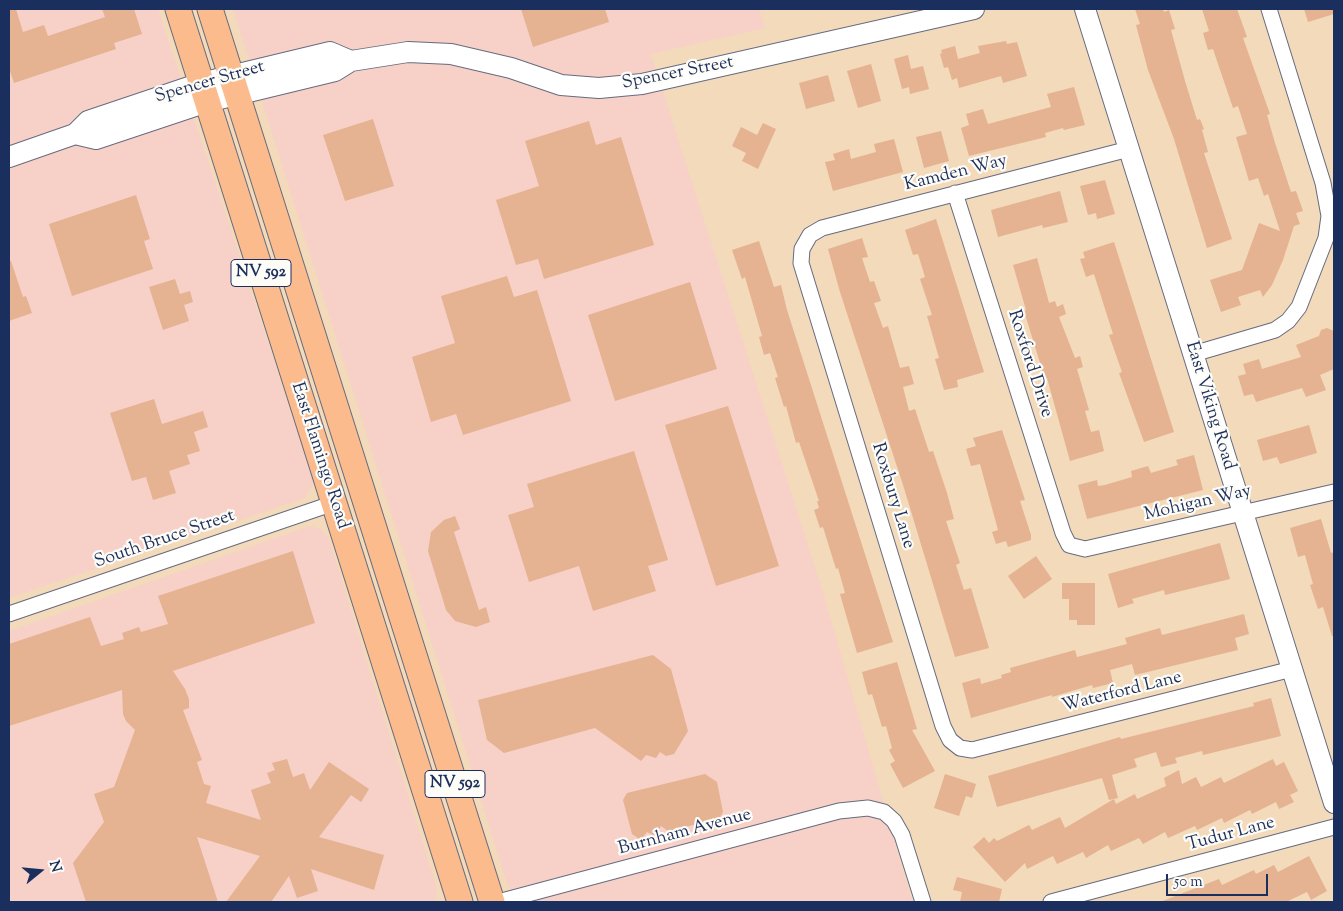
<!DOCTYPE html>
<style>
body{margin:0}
#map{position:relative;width:1343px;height:911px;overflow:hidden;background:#f2daba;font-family:"Sorts Mill Goudy",serif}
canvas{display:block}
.frame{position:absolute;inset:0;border:10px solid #1b2f5e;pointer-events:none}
.north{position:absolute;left:15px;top:846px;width:50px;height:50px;-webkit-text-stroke:4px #fdfcf7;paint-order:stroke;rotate:73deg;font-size:14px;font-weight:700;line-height:20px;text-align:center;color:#1b2f5e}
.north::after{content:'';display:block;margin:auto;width:18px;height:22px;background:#1b2f5e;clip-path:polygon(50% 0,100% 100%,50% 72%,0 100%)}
.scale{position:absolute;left:1166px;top:874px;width:102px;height:22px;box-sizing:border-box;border:2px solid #1b2f5e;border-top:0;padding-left:6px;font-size:15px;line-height:18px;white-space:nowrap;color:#1b2f5e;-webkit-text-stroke:4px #fdfcf7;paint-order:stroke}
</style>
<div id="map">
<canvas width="1343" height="911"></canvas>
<div class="frame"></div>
<div class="north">N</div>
<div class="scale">50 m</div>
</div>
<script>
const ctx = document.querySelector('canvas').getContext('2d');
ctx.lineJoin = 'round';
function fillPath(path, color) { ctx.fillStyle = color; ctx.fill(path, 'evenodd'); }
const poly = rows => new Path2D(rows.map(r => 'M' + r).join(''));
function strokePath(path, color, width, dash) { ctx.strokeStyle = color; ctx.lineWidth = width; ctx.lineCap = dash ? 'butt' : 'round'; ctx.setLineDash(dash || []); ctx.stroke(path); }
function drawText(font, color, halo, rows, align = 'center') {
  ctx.font = font + ' "Sorts Mill Goudy",serif'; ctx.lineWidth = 4.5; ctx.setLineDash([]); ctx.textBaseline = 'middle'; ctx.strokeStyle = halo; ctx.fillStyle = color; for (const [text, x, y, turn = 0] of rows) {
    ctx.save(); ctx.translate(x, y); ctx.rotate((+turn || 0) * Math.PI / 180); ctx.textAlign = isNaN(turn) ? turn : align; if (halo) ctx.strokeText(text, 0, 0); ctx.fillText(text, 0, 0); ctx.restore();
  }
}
fillPath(poly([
 [9,9,158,9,314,482,305,498,9,598],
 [233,9,759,9,765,28,651,54,823,592,912,902,513,902],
 [310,526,321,529,328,536,437,889,435,902,9,902,9,631]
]), '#f7d1c7');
fillPath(poly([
 [9,9,16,9,23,32,44,25,48,36,105,17,102,9,134,9,142,34,114,43,116,49,14,83,9,68],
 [521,9,605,9,609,22,533,47],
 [1135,9,1163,9,1164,12,1169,10,1175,29,1171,30,1185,81,1197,120,1200,119,1204,129,1202,130,1208,152,1204,153,1232,239,1207,248,1174,139,1148,70,1136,25,1140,24],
 [1202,9,1237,9,1247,37,1243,38,1270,114,1267,115,1275,143,1291,192,1296,191,1303,211,1296,213,1300,224,1294,226,1283,260,1272,285,1263,297,1260,290,1238,297,1241,305,1221,312,1210,280,1242,270,1259,223,1280,231,1268,194,1264,196,1258,178,1249,181,1236,137,1247,134,1238,106,1233,108,1213,49,1208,50,1203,33,1209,31],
 [1304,9,1334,9,1334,14,1308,22],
 [1006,41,1007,44,1017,42,1027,76,1003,83,1001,76,959,88,957,78,952,80,948,67,944,68,940,54,942,53,941,50,955,46,958,59,980,53,978,46],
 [908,55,911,69,923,66,929,89,910,94,909,87,902,89,894,59],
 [871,64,881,101,858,108,847,71],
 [828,75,835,101,806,109,799,83],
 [1074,87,1085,125,1064,130,1063,128,1045,133,1046,137,969,156,961,128,969,125,966,114,983,109,988,124,1051,107,1047,94],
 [373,119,394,186,345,201,323,135],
 [589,121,596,145,621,137,654,245,544,279,538,259,516,265,496,200,539,186,525,141],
 [763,123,776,129,758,169,742,161,746,153,732,146,741,127,757,135],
 [941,131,949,161,924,168,916,137],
 [894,139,903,172,833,191,825,162,835,160,833,154,849,149,851,159,876,152,874,144],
 [1105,180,1115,214,1097,219,1096,213,1088,215,1080,186],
 [1060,191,1068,222,1043,228,1042,225,998,237,991,210],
 [136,195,150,239,144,241,153,269,72,296,49,224],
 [936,219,984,372,957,380,958,387,944,390,935,359,939,358,927,316,932,315,920,279,925,277,918,254,913,255,905,230],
 [862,238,868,257,862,258,870,282,874,281,881,301,874,303,883,328,888,326,900,368,909,366,914,384,903,387,909,411,915,409,929,452,933,451,947,493,954,519,946,521,960,563,956,565,964,590,971,588,989,648,955,657,904,488,840,292,828,249],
 [759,241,774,287,781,285,787,310,893,642,857,653,840,594,845,593,838,568,836,569,823,527,820,528,814,510,819,508,817,501,819,501,799,442,796,443,786,406,784,407,775,378,778,377,770,353,764,355,759,337,762,336,745,277,742,279,732,250],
 [1114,242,1174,432,1144,442,1119,373,1122,372,1109,335,1113,334,1094,274,1086,277,1080,259,1085,258,1083,252],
 [1037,258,1049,303,1055,301,1057,307,1063,304,1066,314,1059,317,1075,358,1080,356,1083,367,1077,369,1089,410,1085,411,1091,432,1099,430,1104,451,1070,461,1047,378,1045,379,1024,311,1026,310,1013,265],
 [11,261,23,297,26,296,32,313,9,321,9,262],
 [507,276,514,297,537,290,571,401,463,435,456,414,431,422,412,357,455,343,441,296],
 [175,279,180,294,190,291,193,302,184,305,189,321,163,330,149,287],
 [690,282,717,369,615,401,588,315],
 [1327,328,1334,331,1334,369,1320,375,1326,390,1306,397,1302,388,1256,402,1253,394,1244,396,1238,376,1246,374,1243,364,1259,359,1262,369,1301,357,1296,345,1319,336,1321,330],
 [154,399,162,424,203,411,208,427,194,432,200,451,187,455,190,464,169,471,176,493,153,500,146,477,132,481,110,413],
 [728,406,779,566,716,586,665,425],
 [1309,425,1317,453,1280,464,1277,457,1263,461,1257,440],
 [1002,430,1025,500,1020,501,1031,535,1031,540,1008,547,1006,541,996,544,992,532,998,530,980,464,971,466,966,449,976,446,973,438],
 [634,451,668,560,648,566,656,591,593,611,579,566,529,582,508,515,534,507,527,484],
 [1194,455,1203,490,1087,519,1078,485,1097,480,1098,486,1105,485,1132,477,1131,471,1148,466,1151,473,1178,465,1176,460],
 [455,516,460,529,454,532,479,610,486,607,490,622,476,627,455,621,446,610,428,551,431,532,444,520],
 [1321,519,1331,553,1334,552,1334,636,1332,636,1323,607,1318,609,1310,585,1313,584,1305,555,1298,557,1290,528],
 [1220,543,1230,579,1165,595,1164,590,1132,599,1134,603,1118,608,1108,574],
 [293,551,315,623,173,671,185,689,189,699,189,708,183,710,202,760,197,762,204,784,211,786,206,803,261,820,251,790,271,783,267,773,275,770,272,763,287,759,293,777,304,773,310,790,329,762,369,789,361,802,351,795,319,837,384,855,374,890,311,869,318,891,297,898,289,876,271,902,226,902,260,856,197,837,218,902,86,902,73,863,104,822,94,794,114,787,135,730,126,721,123,714,122,690,9,726,9,644,90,617,101,646,124,639,122,633,139,627,141,632,168,624,158,596],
 [1036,556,1052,579,1024,599,1008,576],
 [1062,583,1095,583,1095,625,1077,625,1077,620,1069,620,1069,599,1062,599],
 [1244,614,1249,634,1235,638,1238,650,1135,675,1132,664,1110,670,1113,683,1093,688,1092,685,1052,697,1052,695,971,718,962,683,980,678,981,684,1002,678,1001,675,1011,672,1010,668,1075,650,1077,657,1127,644,1125,638,1160,628,1162,635],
 [653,655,671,669,688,731,674,754,666,756,660,752,656,758,646,755,641,761,595,728,504,753,487,740,478,700],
 [897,662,917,729,912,730,935,771,903,788,890,764,895,761,889,750,892,748,886,726,882,727,872,694,868,695,862,672],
 [1271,698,1281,736,1203,755,1202,751,1175,758,1177,763,1161,767,1156,752,1134,759,1137,767,1112,775,1118,798,1109,800,1102,778,997,807,988,776,1120,737,1121,739,1254,706,1253,703],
 [1273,759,1276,766,1284,762,1298,791,1290,795,1294,802,1279,809,1276,802,1252,814,1250,810,1224,823,1222,818,1197,830,1195,826,1168,838,1165,832,1143,844,1139,838,1111,851,1108,845,1086,858,1083,852,1057,864,1053,856,1027,869,1025,863,1005,882,973,847,984,837,989,843,994,838,997,841,1029,825,1032,830,1060,817,1065,828,1114,799,1116,804,1135,794,1137,799,1166,786,1164,778,1179,770,1182,784,1196,777,1201,787,1221,777,1224,783],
 [705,774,717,782,723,812,719,819,668,831,661,826,655,836,647,832,641,840,632,834,623,800,627,793],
 [945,774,976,784,972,798,966,796,959,816,934,808],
 [1309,856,1327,891,1311,900,1307,892,1286,902,1160,902,1219,879,1222,885,1254,870,1256,874,1274,865,1278,872],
 [957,877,1002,889,999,902,960,902,962,892,953,890]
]), '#e5b292');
const minor = poly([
 [1129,149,822,228,810,235,802,249,801,263,943,726,950,740,960,748,972,750,1292,669],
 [955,193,1063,533,1069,545,1085,549,1334,492],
 [1193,354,1275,330,1288,321,1299,307,1326,238,1329,216,1323,183,1269,9],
 [9,614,334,503],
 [498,902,839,811,868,808,884,812,894,821,902,835,923,902],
 [1051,902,1334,827]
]);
const tertiary = poly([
 [1085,9,1334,803],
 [75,134,96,139,207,102,335,71,351,61,408,52,451,54,511,68,561,85,599,88,642,84,974,9],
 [9,157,75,134,88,121,201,83,330,52,351,61]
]);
const primary = poly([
 [178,9,460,902],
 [210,9,492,902]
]);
strokePath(minor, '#666b7e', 17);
strokePath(tertiary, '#666b7e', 22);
strokePath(primary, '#666b7e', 27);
strokePath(minor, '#fff', 15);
strokePath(tertiary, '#fff', 20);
strokePath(primary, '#fbbb8d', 25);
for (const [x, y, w] of [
 [261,273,60],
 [455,784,60]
]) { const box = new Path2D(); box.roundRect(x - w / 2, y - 13.5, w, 27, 4); ctx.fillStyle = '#fdfcf7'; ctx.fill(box); strokePath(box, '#1b2f5e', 1); }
drawText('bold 16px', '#1b2f5e', null, [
 ["NV 592",261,273],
 ["NV 592",455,784]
]);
drawText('18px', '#1b2f5e', '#fdfcf7', [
 ["Spencer Street",678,74,-11],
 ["Spencer Street",210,83,-16],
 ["Kamden Way",956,174,-14],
 ["Roxford Drive",1029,364,72],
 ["East Viking Road",1209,406,73],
 ["East Flamingo Road",319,456,72],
 ["Roxbury Lane",892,496,73],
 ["Mohigan Way",1198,504,-13],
 ["South Bruce Street",165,540,-19],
 ["Waterford Lane",1122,693,-14],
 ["Burnham Avenue",685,833,-15],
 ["Tudur Lane",1231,835,-15]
]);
</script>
